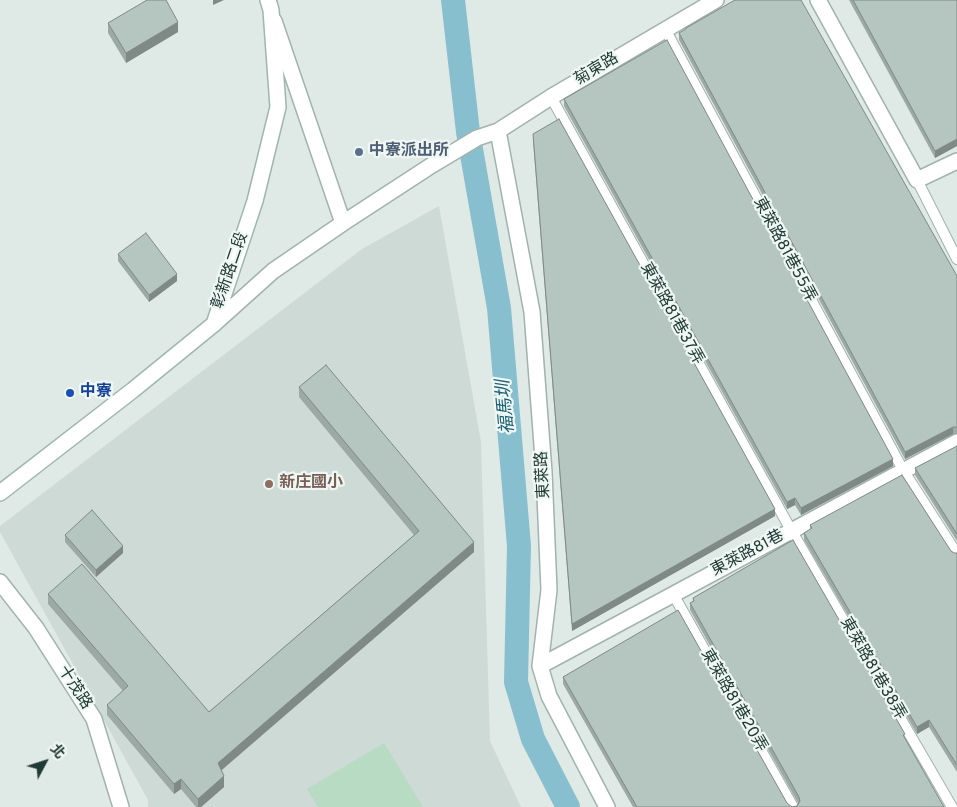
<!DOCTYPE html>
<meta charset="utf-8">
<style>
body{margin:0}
#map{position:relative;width:957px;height:807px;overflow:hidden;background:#dfeae6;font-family:Overpass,"Noto Sans TC",sans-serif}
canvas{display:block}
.north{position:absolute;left:20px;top:737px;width:50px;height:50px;-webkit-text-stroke:4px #eff7f4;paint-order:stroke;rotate:50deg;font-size:14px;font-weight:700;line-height:20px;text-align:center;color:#213a34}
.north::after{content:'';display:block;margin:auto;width:18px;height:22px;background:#213a34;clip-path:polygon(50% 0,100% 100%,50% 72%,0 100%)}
</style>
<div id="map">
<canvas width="957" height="807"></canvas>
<div class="north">北</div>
</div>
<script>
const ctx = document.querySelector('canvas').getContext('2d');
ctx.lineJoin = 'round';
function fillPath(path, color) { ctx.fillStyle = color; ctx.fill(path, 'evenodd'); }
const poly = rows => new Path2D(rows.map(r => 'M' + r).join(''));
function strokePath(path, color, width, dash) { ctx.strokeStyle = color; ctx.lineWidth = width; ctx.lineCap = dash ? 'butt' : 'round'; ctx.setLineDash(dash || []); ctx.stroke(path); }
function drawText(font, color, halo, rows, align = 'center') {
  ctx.font = font + ' Overpass,"Noto Sans TC",sans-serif'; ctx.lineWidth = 4.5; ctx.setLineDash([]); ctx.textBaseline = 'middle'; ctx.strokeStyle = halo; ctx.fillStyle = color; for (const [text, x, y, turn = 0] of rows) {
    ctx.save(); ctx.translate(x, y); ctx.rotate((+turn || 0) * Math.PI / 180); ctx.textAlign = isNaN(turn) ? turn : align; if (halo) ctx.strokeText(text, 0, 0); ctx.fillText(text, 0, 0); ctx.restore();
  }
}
fillPath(poly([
 [439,206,481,442,490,741,521,807,148,807,148,800,0,532,0,526,362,249]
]), '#cedad5');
fillPath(poly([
 [384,743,423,807,318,807,307,789]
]), '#b8dbc4');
strokePath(poly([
 [453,0,468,132,499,308,519,546,516,682,533,739,568,807]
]), '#88bfce', 24);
const lane = poly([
 [665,29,903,470,957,554],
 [551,97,791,530,952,807],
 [917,180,957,259],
 [673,594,793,807]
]);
const street = poly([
 [818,0,917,180,957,161],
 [274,21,343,223],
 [498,131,532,312,544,472,549,590,540,666,549,696,607,807],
 [214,324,273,271,343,223,432,165,477,138,498,131,551,97,716,0],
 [0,582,36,628,94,719,121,807],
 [540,666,957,442]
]);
const secondary = poly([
 [0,493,133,390,214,324,255,201,278,107,271,10,268,0]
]);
strokePath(lane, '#a2b2ad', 12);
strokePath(street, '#a2b2ad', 18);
strokePath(secondary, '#9fb6af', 18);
strokePath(lane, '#fff', 10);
strokePath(street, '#fff', 15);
strokePath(secondary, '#fff', 15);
fillPath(poly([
 [849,0,957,0,957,146,935,158],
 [108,23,178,32,126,63,108,33],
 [686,28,957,276,957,434,953,434,905,459,679,40,679,33,686,30],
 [564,99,893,466,801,515,795,505,787,509,564,106],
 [533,134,775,516,572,631,533,141],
 [118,254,177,281,149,302,118,261],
 [299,387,474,552,222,770,224,787,201,807,196,807,181,789,174,794,107,715,107,705,123,691,48,604,48,594,209,712,414,535,299,397],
 [957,446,957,541,915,475,915,468],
 [810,525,951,551,954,553,957,553,957,772,929,727,917,734,804,540,804,533,810,529],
 [65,535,123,553,96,577,65,542],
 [693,598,905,740,944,807,633,807,563,684,563,677,792,807,797,806,798,803,690,610,690,603,693,601]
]), '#9ca9a4');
fillPath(poly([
 [213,0,224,0,213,5],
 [178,22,178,32,126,63,126,53],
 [957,139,957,146,935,158,935,151],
 [177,274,177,281,149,302,149,295],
 [953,427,953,434,905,459,905,452],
 [893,459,893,466,801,515,801,508],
 [795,498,795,505,787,509,787,502],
 [775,509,775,516,572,631,572,624],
 [474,542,474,552,218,773,218,763],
 [123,546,123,553,96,577,96,570],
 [929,720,929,727,917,734,917,727],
 [224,776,224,787,201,807,198,807,198,799],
 [181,779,181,789,174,794,174,784]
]), '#7f8a86');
const building = poly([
 [147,0,166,0,178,22,126,53,108,23,147,0],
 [735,0,801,0,957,276,957,427,953,427,905,452,679,33,686,29,686,28,735,0],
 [853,0,957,0,957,139,935,151,853,0],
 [667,40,893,459,801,508,795,498,787,502,564,99,667,40],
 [559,119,775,509,572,624,533,134,559,119],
 [146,233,177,274,149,295,118,254,146,233],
 [326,365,474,542,218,763,224,776,198,799,181,779,174,784,107,705,128,686,48,594,82,564,209,712,419,531,299,387,326,365],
 [957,446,957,534,915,468,957,446],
 [902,475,951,551,954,553,957,553,957,765,929,720,917,727,804,533,812,528,810,525,902,475],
 [92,510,123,546,96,570,65,535,92,510],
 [793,540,905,734,903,735,944,807,637,807,563,677,678,610,787,803,792,807,797,806,800,801,799,797,690,603,694,601,693,598,793,540]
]);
fillPath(building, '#b5c5bf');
strokePath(building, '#7f8a86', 1);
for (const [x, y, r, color] of [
 [359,152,5,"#5c6f8a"],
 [70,393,5,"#1a4fb4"],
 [269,484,5,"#8d6e63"]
]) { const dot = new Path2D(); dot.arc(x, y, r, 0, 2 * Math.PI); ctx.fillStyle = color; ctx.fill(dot); strokePath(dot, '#eff7f4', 2); }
drawText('16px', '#213a34', '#eff7f4', [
 ["菊東路",597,70,-31],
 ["東萊路81巷55弄",784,250,62],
 ["彰新路二段",231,271,-71],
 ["東萊路81巷37弄",671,314,61],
 ["東萊路",544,475,-93],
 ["東萊路81巷",748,554,-28],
 ["東萊路81巷38弄",872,669,60],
 ["十茂路",74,688,57],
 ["東萊路81巷20弄",733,701,60]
]);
drawText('bold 16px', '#4e5e75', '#eff7f4', [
 ["中寮派出所",369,152]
], 'left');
drawText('bold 16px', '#164399', '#eff7f4', [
 ["中寮",80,393]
], 'left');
drawText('bold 16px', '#785e54', '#eff7f4', [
 ["新庄國小",279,484]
], 'left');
drawText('italic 18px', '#1d6074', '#eff7f4', [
 ["福馬圳",507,407,-95]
]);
</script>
